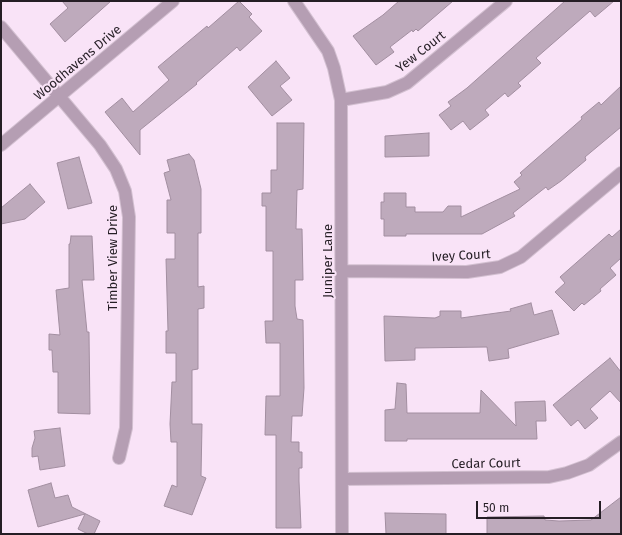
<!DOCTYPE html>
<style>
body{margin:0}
#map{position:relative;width:622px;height:535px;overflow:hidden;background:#f9e3f7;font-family:"Fira Sans",sans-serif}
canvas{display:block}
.frame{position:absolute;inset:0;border:2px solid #251e25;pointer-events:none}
.scale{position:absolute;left:476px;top:501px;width:125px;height:18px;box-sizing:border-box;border:2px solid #251e25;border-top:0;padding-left:5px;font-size:12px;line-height:14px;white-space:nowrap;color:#251e25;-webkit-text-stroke:3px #f9e3f7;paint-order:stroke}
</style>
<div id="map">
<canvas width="622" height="535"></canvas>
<div class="frame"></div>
<div class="scale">50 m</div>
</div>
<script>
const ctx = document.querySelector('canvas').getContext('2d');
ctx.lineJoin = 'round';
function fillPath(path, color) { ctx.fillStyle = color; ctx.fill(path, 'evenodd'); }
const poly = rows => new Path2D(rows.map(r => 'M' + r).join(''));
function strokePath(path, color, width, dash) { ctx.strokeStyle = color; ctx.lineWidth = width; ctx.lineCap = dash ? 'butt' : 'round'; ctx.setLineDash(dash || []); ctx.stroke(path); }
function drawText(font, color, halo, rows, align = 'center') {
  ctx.font = font + ' "Fira Sans",sans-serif'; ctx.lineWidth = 4; ctx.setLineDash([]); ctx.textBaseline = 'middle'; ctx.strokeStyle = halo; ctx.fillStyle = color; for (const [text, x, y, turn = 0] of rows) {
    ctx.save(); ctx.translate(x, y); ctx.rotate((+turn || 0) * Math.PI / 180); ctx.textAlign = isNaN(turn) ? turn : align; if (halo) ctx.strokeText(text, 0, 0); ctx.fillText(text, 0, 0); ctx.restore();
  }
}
const building = poly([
 [62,1,111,1,65,42,50,24,68,8,62,1],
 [239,1,252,14,249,17,262,31,240,51,237,47,196,83,197,84,140,130,140,155,105,112,122,98,133,112,169,80,158,67,207,26,208,28,239,1],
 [399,1,453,1,418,31,416,29,413,32,412,30,390,47,394,52,376,65,353,36,383,15,399,1],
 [565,1,614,1,595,17,590,11,536,58,541,63,518,83,521,86,508,97,505,93,485,110,489,115,470,130,463,121,451,130,439,115,451,106,448,102,467,88,565,1],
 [276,61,290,78,280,86,292,100,272,116,248,87,276,61],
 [621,86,621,127,585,157,586,160,561,181,548,190,546,187,513,213,515,216,482,234,406,234,406,236,384,236,384,219,381,219,381,202,384,202,384,193,406,193,406,207,415,207,415,212,443,212,448,206,461,206,461,217,520,189,514,182,522,175,520,173,582,119,581,117,599,102,601,105,621,86],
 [277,123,304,123,303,189,297,190,296,229,302,229,303,280,295,280,295,306,297,319,303,320,304,388,302,416,292,416,291,442,299,442,299,452,302,452,302,468,299,468,299,481,301,528,276,528,276,435,265,435,266,396,280,396,280,343,266,343,265,321,273,321,273,251,266,251,266,206,262,206,262,193,271,193,271,170,277,170,277,123],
 [429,133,429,156,385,157,385,136,429,133],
 [189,154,194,160,201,189,201,233,198,233,198,287,204,286,204,308,198,309,198,369,192,370,192,424,202,424,201,476,206,478,192,515,164,506,172,485,177,487,177,442,171,442,170,424,172,382,176,382,176,353,166,353,166,331,168,331,166,259,175,259,175,233,167,233,167,200,171,200,164,173,170,171,167,160,189,154],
 [79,157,92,203,68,209,57,163,79,157],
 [30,184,45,202,25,219,1,224,1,208,30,184],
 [621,229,621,258,610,268,616,275,600,289,601,291,584,305,582,303,574,311,555,292,565,283,560,277,609,234,612,237,621,229],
 [71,236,92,236,94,280,82,280,87,332,89,332,90,414,58,413,58,372,53,372,52,350,49,350,49,334,60,335,56,290,69,288,69,244,70,244,71,236],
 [531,303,534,315,552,310,559,334,508,349,509,358,489,361,487,347,415,348,415,360,385,361,384,316,435,318,440,316,440,311,461,311,461,318,511,311,510,309,531,303],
 [610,358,621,372,621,403,610,391,590,409,598,418,585,429,578,420,571,426,553,405,610,358],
 [397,383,406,384,407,413,480,413,481,390,516,426,515,402,545,401,546,421,536,421,537,439,407,439,407,441,385,441,385,410,395,409,397,383],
 [60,428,65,466,40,470,38,456,32,457,32,448,35,438,34,431,60,428],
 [51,483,55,498,68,495,72,507,100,521,94,534,88,534,78,529,85,514,38,527,28,490,51,483],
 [621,497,621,534,487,534,487,517,544,516,545,520,559,521,591,520,621,497],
 [385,513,446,514,446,534,386,534,385,513]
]);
fillPath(building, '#beaabc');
strokePath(building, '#a28ea0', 1);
const minor = poly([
 [294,1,328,51,334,68,341,100,342,534],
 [1,27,100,145,116,169,125,191,129,217,126,428,119,458],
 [341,100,387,92,407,83,506,1],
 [1,145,173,1],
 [342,271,467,272,500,267,521,257,621,173],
 [342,479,549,477,567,473,589,465,621,442]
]);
strokePath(minor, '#d3c0d1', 14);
strokePath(minor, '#b59eb3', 12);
drawText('13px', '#251e25', '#f9e3f7', [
 ["Yew Court",421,52,-38],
 ["Woodhavens Drive",78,63,-40],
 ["Ivey Court",461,256,-3],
 ["Timber View Drive",113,258,-90],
 ["Juniper Lane",328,261,-90],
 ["Cedar Court",486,464,-1]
]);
</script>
